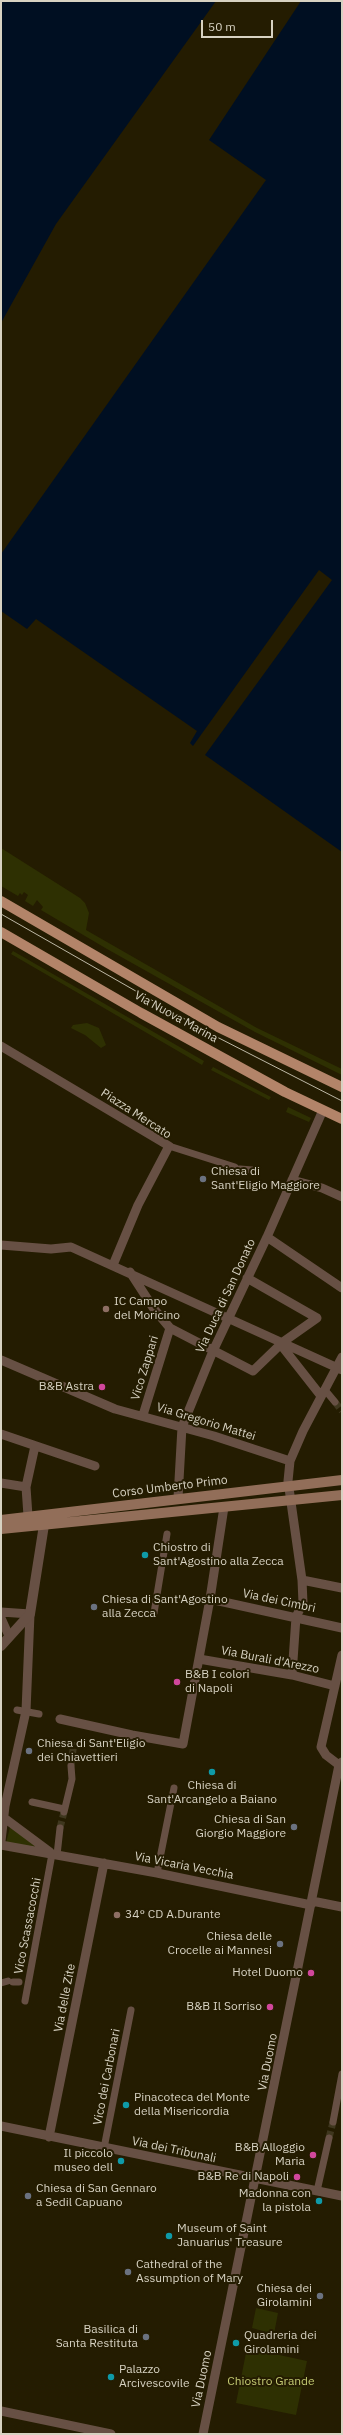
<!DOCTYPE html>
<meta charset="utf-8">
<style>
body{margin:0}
#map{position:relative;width:343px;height:2435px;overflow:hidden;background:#241c01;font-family:"IBM Plex Sans",sans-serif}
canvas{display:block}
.frame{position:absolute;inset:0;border:2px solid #d7d2c2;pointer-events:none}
.scale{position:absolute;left:201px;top:20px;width:72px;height:18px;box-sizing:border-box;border:2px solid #d7d2c2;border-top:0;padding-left:5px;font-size:12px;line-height:14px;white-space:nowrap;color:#d7d2c2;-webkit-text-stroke:3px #241c01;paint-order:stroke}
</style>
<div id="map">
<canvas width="343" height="2435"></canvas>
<div class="frame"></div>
<div class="scale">50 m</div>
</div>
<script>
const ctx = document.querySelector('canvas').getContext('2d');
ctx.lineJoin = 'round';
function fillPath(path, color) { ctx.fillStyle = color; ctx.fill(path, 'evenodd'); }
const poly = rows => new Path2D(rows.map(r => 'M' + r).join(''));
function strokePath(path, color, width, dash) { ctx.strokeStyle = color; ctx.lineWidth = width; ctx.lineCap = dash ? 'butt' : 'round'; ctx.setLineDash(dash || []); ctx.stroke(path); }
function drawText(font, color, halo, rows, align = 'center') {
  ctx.font = font + ' "IBM Plex Sans",sans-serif'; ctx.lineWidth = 4; ctx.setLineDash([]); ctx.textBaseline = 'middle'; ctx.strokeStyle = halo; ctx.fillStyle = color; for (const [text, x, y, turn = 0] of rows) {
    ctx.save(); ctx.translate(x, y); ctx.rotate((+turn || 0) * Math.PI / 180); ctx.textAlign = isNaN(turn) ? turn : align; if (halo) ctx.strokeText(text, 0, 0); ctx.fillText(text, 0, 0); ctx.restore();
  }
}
fillPath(poly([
 [1,848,80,898,85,903,89,913,86,930,257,1028,342,1069,342,1075,255,1032,107,949,41,910,43,907,37,900,33,906,25,901,28,895,24,892,22,895,20,893,18,896,1,886],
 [13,951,204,1061,202,1065,11,954],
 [87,1023,99,1028,106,1045,101,1048,85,1035,71,1028,73,1025],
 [213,1067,271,1097,269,1100,211,1070],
 [288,1107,311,1118,309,1122,286,1112],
 [10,1827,42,1850,6,1843],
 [256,2308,278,2313,274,2334,252,2328],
 [247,2348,307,2361,296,2415,236,2403]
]), '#2e3002');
fillPath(poly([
 [1,1,216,1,56,224,1,323],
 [301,1,342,1,342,852,205,755,332,580,319,570,193,746,190,743,197,731,36,619,27,629,1,611,1,554,266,180,209,140]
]), '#000f22');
strokePath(poly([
 [335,1402,342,1411],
 [71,1766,74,1742],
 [60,1828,64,1812],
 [329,2138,333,2122]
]), '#3f371e', 7, [7, 3.5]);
strokePath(poly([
 [169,1146,235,1167],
 [240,1169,252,1170],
 [325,1390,335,1402],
 [154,1613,167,1534],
 [17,1710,39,1714],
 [32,1802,64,1809],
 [64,1812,72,1779,71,1766],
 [57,1855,60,1828],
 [157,1873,174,1788],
 [13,1982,19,1982],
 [1,1983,8,1981],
 [25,2001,52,1854],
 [333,2122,342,2074],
 [104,2148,131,2010],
 [317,2191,329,2138]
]), '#675044', 7);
strokePath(poly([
 [1,1046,169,1146,138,1205,113,1265],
 [292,1180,322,1188,342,1197],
 [267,1237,342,1288],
 [1,1245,51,1249,71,1247,342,1370],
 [130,1272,154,1309,170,1328,253,1371,283,1342,317,1318,247,1278],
 [281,1345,321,1396],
 [1,1360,115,1409,214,1436,290,1461],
 [143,1415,170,1328],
 [1,1434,95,1466],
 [1,1483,26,1487],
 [178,1498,182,1427,213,1351,267,1237,323,1110],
 [28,1516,26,1487,35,1446],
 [302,1580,342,1588],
 [210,1599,342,1628],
 [1,1612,30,1614,26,1711,5,1806,1,1841],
 [1,1618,9,1636],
 [199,1659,292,1675,335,1686],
 [292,1675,296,1617,303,1603,302,1580,288,1481,290,1461,303,1431,342,1357],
 [60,1719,132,1735,183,1744,210,1599,224,1507],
 [339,1765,326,1755,321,1747,342,1655],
 [3,1817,50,1852],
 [1,1845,157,1873,311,1905],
 [312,1901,342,1907],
 [1,2126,342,2196],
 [49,2137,104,1863],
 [1,2411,111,2434],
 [203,2434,339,1765,342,1762]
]), '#675044', 9);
strokePath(poly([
 [1,1646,30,1614,44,1525]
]), '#675044', 10);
strokePath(poly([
 [1,1520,342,1480],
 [1,1529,342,1495]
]), '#926e59', 10);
strokePath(poly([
 [1,901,218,1027,342,1087],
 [1,932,141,1013,285,1092,342,1119]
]), '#b38469', 10);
strokePath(poly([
 [1,914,211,1034,342,1101]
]), '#bdb8a6', 1);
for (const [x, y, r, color] of [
 [203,1179,4,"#6b7280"],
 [106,1309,4,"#8d6e63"],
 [102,1387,4,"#d1479c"],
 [145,1555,4,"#0f9aa8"],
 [94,1607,4,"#6b7280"],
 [177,1682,4,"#d1479c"],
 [29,1751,4,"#6b7280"],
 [212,1772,4,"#0f9aa8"],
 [294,1827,4,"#6b7280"],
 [117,1915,4,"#8d6e63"],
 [280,1944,4,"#6b7280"],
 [311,1973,4,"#d1479c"],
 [270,2007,4,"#d1479c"],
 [126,2105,4,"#0f9aa8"],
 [313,2155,4,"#d1479c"],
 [121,2161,4,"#0f9aa8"],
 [297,2177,4,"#d1479c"],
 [28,2196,4,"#6b7280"],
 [319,2201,4,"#0f9aa8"],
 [169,2236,4,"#0f9aa8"],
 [128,2272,4,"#6b7280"],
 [320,2296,4,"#6b7280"],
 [146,2337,4,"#6b7280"],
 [236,2343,4,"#0f9aa8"],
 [111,2377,4,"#0f9aa8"]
]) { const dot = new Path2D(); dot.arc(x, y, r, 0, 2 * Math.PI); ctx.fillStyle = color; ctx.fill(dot); strokePath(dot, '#241c01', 1.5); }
drawText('12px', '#d7d2c2', '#241c01', [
 ["Via Nuova Marina",176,1017,29],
 ["Piazza Mercato",136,1114,33],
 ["Via Duca di San Donato",226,1296,-65],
 ["Vico Zappari",145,1368,-73],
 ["Via Gregorio Mattei",206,1422,17],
 ["Corso Umberto Primo",170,1487,-7],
 ["Via dei Cimbri",279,1601,12],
 ["Via Burali d'Arezzo",270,1660,11],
 ["Via Vicaria Vecchia",184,1866,11],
 ["Vico Scassacocchi",28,1926,-79],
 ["Via delle Zite",65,1998,-79],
 ["Via Duomo",268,2062,-79],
 ["Vico dei Carbonari",107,2077,-79],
 ["Via dei Tribunali",174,2150,12],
 ["Via Duomo",202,2379,-78]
]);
drawText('12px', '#d7d2c2', '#241c01', [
 ["Chiesa di",211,1172],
 ["Sant'Eligio Maggiore",211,1186],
 ["IC Campo",114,1302],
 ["del Moricino",114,1316],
 ["B&B Astra",94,1387,"right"],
 ["Chiostro di",153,1548],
 ["Sant'Agostino alla Zecca",153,1562],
 ["Chiesa di Sant'Agostino",102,1600],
 ["alla Zecca",102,1614],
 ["B&B I colori",185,1675],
 ["di Napoli",185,1689],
 ["Chiesa di Sant'Eligio",37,1744],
 ["dei Chiavettieri",37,1758],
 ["Chiesa di",212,1786,"center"],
 ["Sant'Arcangelo a Baiano",212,1800,"center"],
 ["Chiesa di San",286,1820,"right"],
 ["Giorgio Maggiore",286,1834,"right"],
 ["34° CD A.Durante",125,1915],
 ["Chiesa delle",272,1937,"right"],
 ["Crocelle ai Mannesi",272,1951,"right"],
 ["Hotel Duomo",303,1973,"right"],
 ["B&B Il Sorriso",262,2007,"right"],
 ["Pinacoteca del Monte",134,2098],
 ["della Misericordia",134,2112],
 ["B&B Alloggio",305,2148,"right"],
 ["Maria",305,2162,"right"],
 ["Il piccolo",113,2154,"right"],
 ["museo dell",113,2168,"right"],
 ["B&B Re di Napoli",289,2177,"right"],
 ["Chiesa di San Gennaro",36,2189],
 ["a Sedil Capuano",36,2203],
 ["Madonna con",311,2194,"right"],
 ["la pistola",311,2208,"right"],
 ["Museum of Saint",177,2229],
 ["Januarius' Treasure",177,2243],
 ["Cathedral of the",136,2265],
 ["Assumption of Mary",136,2279],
 ["Chiesa dei",312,2289,"right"],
 ["Girolamini",312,2303,"right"],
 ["Basilica di",138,2330,"right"],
 ["Santa Restituta",138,2344,"right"],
 ["Quadreria dei",244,2336],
 ["Girolamini",244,2350],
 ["Palazzo",119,2370],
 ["Arcivescovile",119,2384]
], 'left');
drawText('12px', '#c3c972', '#241c01', [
 ["Chiostro Grande",271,2382]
]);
</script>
